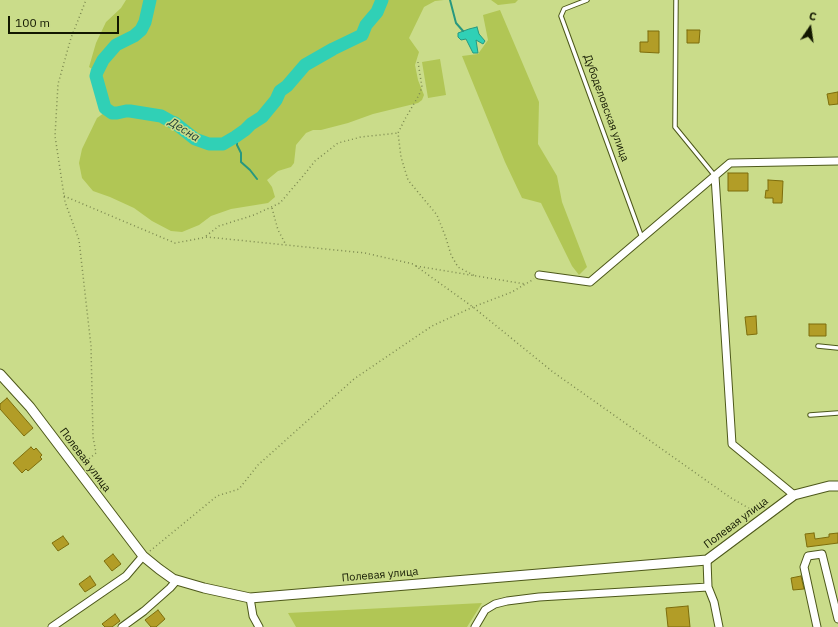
<!DOCTYPE html>
<meta charset="utf-8">
<style>
body{margin:0}
#map{position:relative;width:838px;height:627px;overflow:hidden;background:#cadc8a;font-family:"IBM Plex Sans",sans-serif}
canvas{display:block}
.north{position:absolute;left:790px;top:8px;width:40px;height:40px;-webkit-text-stroke:3px #cadc8a;paint-order:stroke;rotate:13deg;font-size:11px;font-weight:700;line-height:16px;text-align:center;color:#121700}
.north::after{content:'';display:block;margin:auto;width:14px;height:18px;background:#121700;clip-path:polygon(50% 0,100% 100%,50% 72%,0 100%)}
.scale{position:absolute;left:8px;top:16px;width:111px;height:18px;box-sizing:border-box;border:2px solid #121700;border-top:0;padding-left:5px;font-size:12px;line-height:14px;white-space:nowrap;color:#121700;-webkit-text-stroke:3px #cadc8a;paint-order:stroke}
</style>
<div id="map">
<canvas width="838" height="627"></canvas>
<div class="north">С</div>
<div class="scale">100 m</div>
</div>
<script>
const ctx = document.querySelector('canvas').getContext('2d');
ctx.lineJoin = 'round';
function fillPath(path, color) { ctx.fillStyle = color; ctx.fill(path, 'evenodd'); }
const poly = rows => new Path2D(rows.map(r => 'M' + r).join(''));
function strokePath(path, color, width, dash) { ctx.strokeStyle = color; ctx.lineWidth = width; ctx.lineCap = dash ? 'butt' : 'round'; ctx.setLineDash(dash || []); ctx.stroke(path); }
function drawText(font, color, halo, rows, align = 'center') {
  ctx.font = font + ' "IBM Plex Sans",sans-serif'; ctx.lineWidth = 3; ctx.setLineDash([]); ctx.textBaseline = 'middle'; ctx.strokeStyle = halo; ctx.fillStyle = color; for (const [text, x, y, turn = 0] of rows) {
    ctx.save(); ctx.translate(x, y); ctx.rotate((+turn || 0) * Math.PI / 180); ctx.textAlign = isNaN(turn) ? turn : align; if (halo) ctx.strokeText(text, 0, 0); ctx.fillText(text, 0, 0); ctx.restore();
  }
}
fillPath(poly([
 [126,0,444,0,435,1,424,7,409,38,419,52,415,65,418,80,424,95,422,100,418,103,373,114,348,123,321,130,313,130,306,133,296,145,294,163,291,167,278,171,267,180,272,187,275,197,268,203,231,209,211,216,199,225,182,232,171,231,152,221,134,208,110,197,93,191,82,178,79,163,82,149,97,118,108,110,105,108,104,104,96,76,97,72,89,67,96,43,106,22,121,8],
 [491,0,518,0,515,3,498,5],
 [500,10,539,102,538,144,557,176,562,202,587,267,579,275,572,266,541,203,522,198,505,162,462,56,478,54,488,40,483,15],
 [440,59,446,95,428,98,422,62],
 [482,603,467,627,296,627,288,613]
]), '#b1c655');
const water = poly([
 [477,27,479,34,485,41,483,44,476,40,478,53,473,53,466,39,461,40,458,37,458,33,469,29,477,27]
]);
fillPath(water, '#30d0b6');
strokePath(water, '#27987f', 1);
strokePath(poly([
 [450,0,456,23,463,31],
 [237,135,237,145,241,153,241,162,250,170,257,179]
]), '#27987f', 2);
strokePath(poly([
 [150,0,145,22,141,30,134,36,116,45,103,60,97,72,96,76,105,108,112,113,117,113,126,111,130,111,161,116,170,121,175,123,195,139,209,144,223,144,235,137,245,130,251,124,262,117,276,100,280,91,287,86,305,65,333,49,362,35,366,25,377,12,382,0]
]), '#30d0b6', 13);
const building = poly([
 [687,30,700,30,699,43,687,43,687,30],
 [648,31,659,31,659,53,640,52,640,42,648,42,648,31],
 [838,92,838,104,829,105,827,94,838,92],
 [728,173,748,173,748,191,728,191,728,173],
 [768,180,783,181,782,203,773,203,773,198,765,198,766,190,768,191,768,180],
 [756,316,757,334,747,335,745,317,756,316],
 [809,324,826,324,826,336,809,336,809,324],
 [7,398,33,428,24,436,0,409,0,404,7,398],
 [31,447,34,450,36,448,42,455,40,457,42,459,28,471,26,469,22,473,13,463,31,447],
 [814,533,815,539,829,537,829,534,838,533,838,543,807,547,805,534,814,533],
 [63,536,69,544,58,551,52,543,63,536],
 [113,554,121,564,112,571,104,561,113,554],
 [90,576,96,585,85,592,79,584,90,576],
 [801,576,804,589,793,590,791,578,801,576],
 [688,606,690,627,668,627,666,608,688,606],
 [158,610,165,619,156,627,151,627,145,620,158,610],
 [115,614,120,621,112,627,105,627,102,624,115,614]
]);
fillPath(building, '#b29d27');
strokePath(building, '#7d6d0c', 1);
const service = poly([
 [587,0,564,9,561,16,642,238],
 [676,0,675,127,715,176],
 [818,346,838,348],
 [810,415,838,413]
]);
const minor = poly([
 [715,176,732,444,794,495],
 [539,275,590,282,730,163,838,161],
 [707,560,708,587,714,602,719,627],
 [250,598,253,616,259,627],
 [52,627,126,576,143,556],
 [122,627,144,611,170,588,177,580],
 [475,627,485,610,495,604,507,601,539,597,708,587],
 [817,627,804,567,808,556,822,554,838,619]
]);
const tertiary = poly([
 [0,374,30,407,143,556,159,569,173,579,204,588,250,598,707,560,794,495,829,486,838,486]
]);
strokePath(service, '#4d581a', 5.5);
strokePath(minor, '#4d581a', 9);
strokePath(tertiary, '#4d581a', 11);
strokePath(poly([
 [418,62,422,87,419,95,405,119,398,133,401,157,408,180,437,215,446,238,451,255,458,267,475,276],
 [64,196,175,243,207,237,365,253,413,264,473,307,553,372,731,498,757,513],
 [272,208,278,230,286,245],
 [206,236,219,226,254,215,280,203,303,176,315,161,338,143,361,137,398,133],
 [416,266,525,284],
 [83,464,96,453,93,437,91,346,79,240,65,202,55,136,58,84,71,38,86,0],
 [150,551,217,496,239,489,258,465,354,379,432,326,473,307,512,292,534,279]
]), '#7c8950', 1.5, [1, 3]);
strokePath(service, '#fff', 3.5);
strokePath(minor, '#fff', 7);
strokePath(tertiary, '#fff', 9);
drawText('11px', '#121700', '#cadc8a', [
 ["Дубоделовская улица",606,108,70],
 ["Полевая улица",85,460,53],
 ["Полевая улица",736,523,-37],
 ["Полевая улица",380,575,-5]
]);
drawText('italic 12px', '#24433c', '#cadc8a', [
 ["Десна",184,130,32]
]);
</script>
